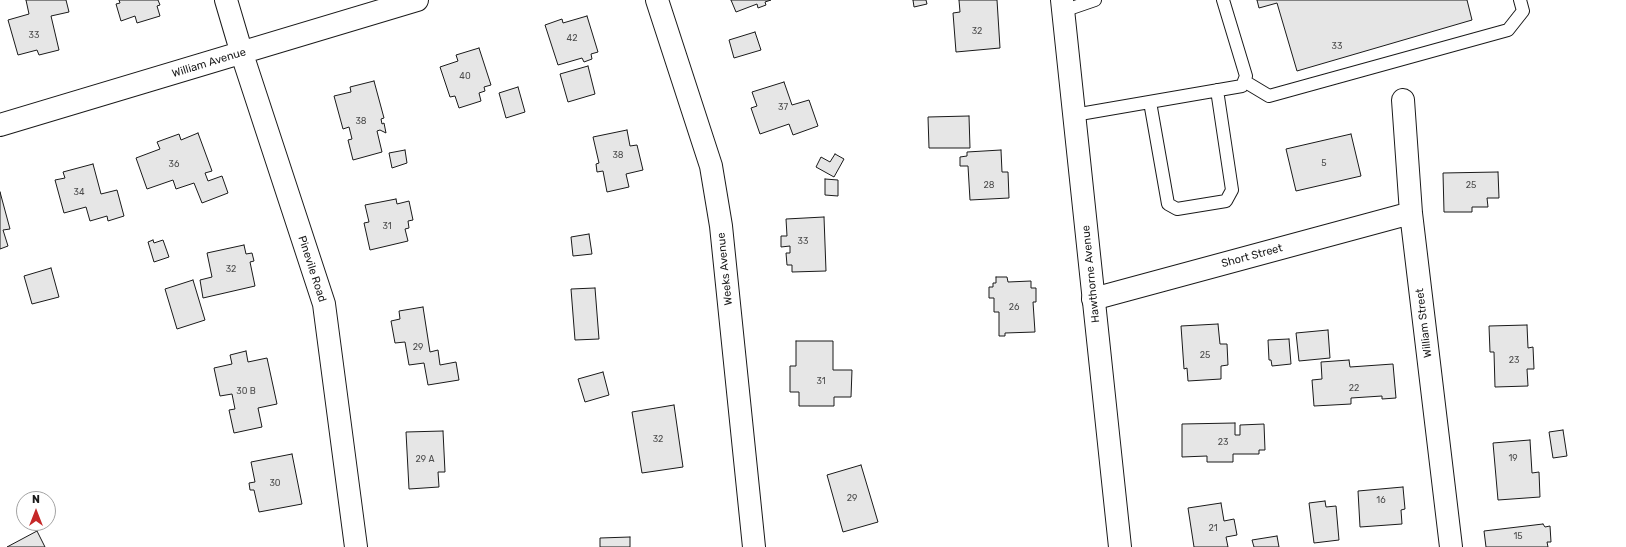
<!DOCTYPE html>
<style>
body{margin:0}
#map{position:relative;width:1626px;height:547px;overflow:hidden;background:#fff;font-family:Rubik,sans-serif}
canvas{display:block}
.north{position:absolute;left:16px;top:491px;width:40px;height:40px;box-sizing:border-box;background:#fff;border:1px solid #a3a3a3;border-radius:50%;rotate:0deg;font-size:11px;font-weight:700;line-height:16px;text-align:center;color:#1a1a1a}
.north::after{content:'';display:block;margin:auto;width:14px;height:18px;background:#c62828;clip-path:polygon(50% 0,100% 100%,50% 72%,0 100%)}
</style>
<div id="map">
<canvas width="1626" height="547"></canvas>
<div class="north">N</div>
</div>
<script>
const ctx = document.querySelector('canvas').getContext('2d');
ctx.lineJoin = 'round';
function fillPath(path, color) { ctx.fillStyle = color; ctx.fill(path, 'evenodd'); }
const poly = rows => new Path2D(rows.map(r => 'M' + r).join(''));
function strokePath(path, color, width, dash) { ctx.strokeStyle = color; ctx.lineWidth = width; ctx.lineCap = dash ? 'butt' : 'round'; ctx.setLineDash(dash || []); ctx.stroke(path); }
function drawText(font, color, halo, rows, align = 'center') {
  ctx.font = font + ' Rubik,sans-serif'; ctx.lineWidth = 3; ctx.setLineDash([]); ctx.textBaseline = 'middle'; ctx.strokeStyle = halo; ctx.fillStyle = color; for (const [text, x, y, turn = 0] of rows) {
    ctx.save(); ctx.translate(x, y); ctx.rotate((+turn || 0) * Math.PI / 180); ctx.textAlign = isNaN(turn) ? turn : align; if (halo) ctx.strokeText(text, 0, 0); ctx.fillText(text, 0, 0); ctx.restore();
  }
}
const building = poly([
 [26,0,66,0,69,12,51,16,59,50,39,55,37,50,18,55,8,20,29,14,26,0],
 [119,0,158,0,160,5,157,6,160,16,137,23,135,16,121,21,116,4,120,3,119,0],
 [731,0,771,0,765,2,766,5,758,8,757,4,736,12,731,0],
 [913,0,926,0,927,4,914,7,913,0],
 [959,0,997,0,1000,48,956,52,953,13,960,12,959,0],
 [1257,0,1467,0,1472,20,1297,71,1277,3,1259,8,1257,0],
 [587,16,598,52,591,54,592,59,584,62,582,58,558,65,545,25,562,19,563,23,587,16],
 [755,32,761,50,734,58,729,40,755,32],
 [479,48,491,85,484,87,485,91,479,93,481,101,459,108,455,96,450,97,440,67,458,61,456,55,479,48],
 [588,66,595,94,568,102,560,74,588,66],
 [374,81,384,118,381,119,382,124,384,123,386,133,380,130,377,131,382,152,353,160,348,140,352,139,349,127,343,129,334,96,351,92,350,87,374,81],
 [784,82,792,105,809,100,818,126,793,135,789,124,760,134,751,108,757,106,752,92,784,82],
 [518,87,525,112,506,118,499,93,518,87],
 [969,116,970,148,929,148,928,117,969,116],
 [627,130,630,146,637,145,643,170,626,174,629,187,607,192,603,171,597,172,596,164,599,163,593,137,627,130],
 [198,133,212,171,205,173,208,181,222,176,228,193,202,203,194,183,176,189,173,180,147,189,136,158,160,149,157,142,179,134,181,140,198,133],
 [1351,134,1361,176,1296,191,1286,149,1351,134],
 [405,150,407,163,392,168,389,153,405,150],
 [1001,150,1002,172,1008,172,1009,198,970,200,968,166,960,166,960,157,967,156,967,152,1001,150],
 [835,154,844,159,834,177,816,167,821,157,830,162,835,154],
 [93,164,101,194,117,190,124,216,108,221,107,216,90,221,86,207,64,213,55,180,65,178,63,172,93,164],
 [1498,172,1499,198,1487,198,1488,207,1472,207,1472,212,1444,212,1443,173,1498,172],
 [825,179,838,180,838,196,825,195,825,179],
 [0,192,10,229,3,230,8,246,0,249,0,192],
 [396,199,397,204,409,201,413,220,408,221,409,228,405,229,408,241,370,250,364,223,369,222,365,205,396,199],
 [824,217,826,271,792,272,792,265,787,265,786,253,790,253,790,246,781,247,781,236,787,236,786,219,824,217],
 [589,234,592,254,573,256,571,237,589,234],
 [153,240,154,243,163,240,169,257,154,262,148,242,153,240],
 [244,245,246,254,252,253,254,261,250,262,255,286,203,298,200,280,212,277,207,253,244,245],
 [51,268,59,297,32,304,24,276,51,268],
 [996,277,1007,277,1008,282,1031,281,1031,288,1036,288,1036,302,1033,302,1035,332,1005,333,1005,336,999,336,999,312,994,312,994,298,989,298,989,287,993,287,993,283,996,283,996,277],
 [193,280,205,320,177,329,165,289,193,280],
 [595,288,599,339,575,340,571,289,595,288],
 [423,307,430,352,438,350,440,365,456,362,459,380,428,385,424,363,409,365,405,342,395,343,391,321,400,319,399,311,423,307],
 [1218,324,1220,344,1227,344,1228,365,1221,366,1221,379,1188,381,1187,368,1184,369,1181,326,1218,324],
 [1527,325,1528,348,1533,347,1534,369,1527,369,1528,386,1495,387,1494,352,1490,352,1489,326,1527,325],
 [1328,330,1330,358,1299,361,1296,333,1328,330],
 [1289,339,1291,364,1272,366,1271,360,1269,360,1268,340,1289,339],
 [796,341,833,341,833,370,852,370,851,397,834,397,834,406,799,406,799,392,790,392,790,366,796,366,796,341],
 [246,351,248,362,267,358,277,404,258,408,262,427,234,433,229,410,235,409,232,394,220,396,214,368,232,364,230,355,246,351],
 [1349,360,1350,367,1393,364,1396,398,1382,399,1382,396,1351,398,1351,404,1314,406,1312,380,1322,379,1321,362,1349,360],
 [603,372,609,395,585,402,578,379,603,372],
 [674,405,683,467,642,473,632,412,674,405],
 [1235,423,1235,435,1240,435,1240,425,1264,424,1265,450,1259,450,1259,454,1233,454,1233,462,1207,462,1207,456,1182,457,1182,424,1235,423],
 [1563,430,1567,456,1553,458,1549,432,1563,430],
 [443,431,445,472,438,472,439,487,409,489,406,432,443,431],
 [1530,440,1532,473,1539,472,1540,497,1498,500,1493,443,1530,440],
 [292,454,302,504,259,512,254,490,250,490,249,483,255,482,251,462,292,454],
 [861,465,878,522,843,532,827,475,861,465],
 [1403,487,1405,509,1401,510,1402,524,1360,527,1358,491,1403,487],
 [1325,501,1326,507,1336,506,1339,540,1314,543,1309,503,1325,501],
 [1221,503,1224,521,1234,519,1237,535,1226,537,1228,547,1194,547,1188,508,1221,503],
 [1543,524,1545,527,1550,526,1551,542,1547,542,1548,547,1486,547,1484,531,1543,524],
 [37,531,45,547,7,547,37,531],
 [1277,536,1279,547,1254,547,1252,540,1277,536],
 [630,537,630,547,600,547,600,538,630,537]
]);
fillPath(building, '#e6e6e6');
strokePath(building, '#1a1a1a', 1);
const lane = poly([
 [1063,11,1095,0],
 [1244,81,1269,96,1508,30,1523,11,1520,0],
 [1150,102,1168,204,1177,209,1226,201,1232,190,1217,90],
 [1074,115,1242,86,1246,76,1223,0]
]);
const street = poly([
 [226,0,242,54,324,304,356,547],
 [657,0,711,166,721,226,754,547],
 [1403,100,1411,213,1451,547],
 [0,125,417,0],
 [1093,299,1411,213]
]);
const secondary = poly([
 [1062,0,1120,547]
]);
strokePath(lane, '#1a1a1a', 14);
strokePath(street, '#1a1a1a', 24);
strokePath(secondary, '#1a1a1a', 24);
strokePath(lane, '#fff', 12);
strokePath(street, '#fff', 22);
strokePath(secondary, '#fff', 22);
drawText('9px', '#4d4d4d', null, [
 ["32",977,31],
 ["33",34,35],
 ["42",572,38],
 ["33",1337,46],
 ["40",465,76],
 ["37",783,107],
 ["38",361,121],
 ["38",618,155],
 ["5",1324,163],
 ["36",174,164],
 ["28",989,185],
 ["25",1471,185],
 ["34",79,192],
 ["31",387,226],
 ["33",803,241],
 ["32",231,269],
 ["26",1014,307],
 ["29",418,347],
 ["25",1205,355],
 ["23",1514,360],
 ["31",821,381],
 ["22",1354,388],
 ["30 B",246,391],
 ["32",658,439],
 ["23",1223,442],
 ["19",1513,458],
 ["29 A",425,459],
 ["30",275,483],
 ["29",852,498],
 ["16",1381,500],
 ["21",1213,528],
 ["15",1518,536]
]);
drawText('11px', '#1a1a1a', '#fff', [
 ["William Avenue",209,63,-17],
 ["Short Street",1252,256,-15],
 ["Pinevile Road",312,269,72],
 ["Weeks Avenue",725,269,-96],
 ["Hawthorne Avenue",1091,274,-96],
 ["William Street",1424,323,-97]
]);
</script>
